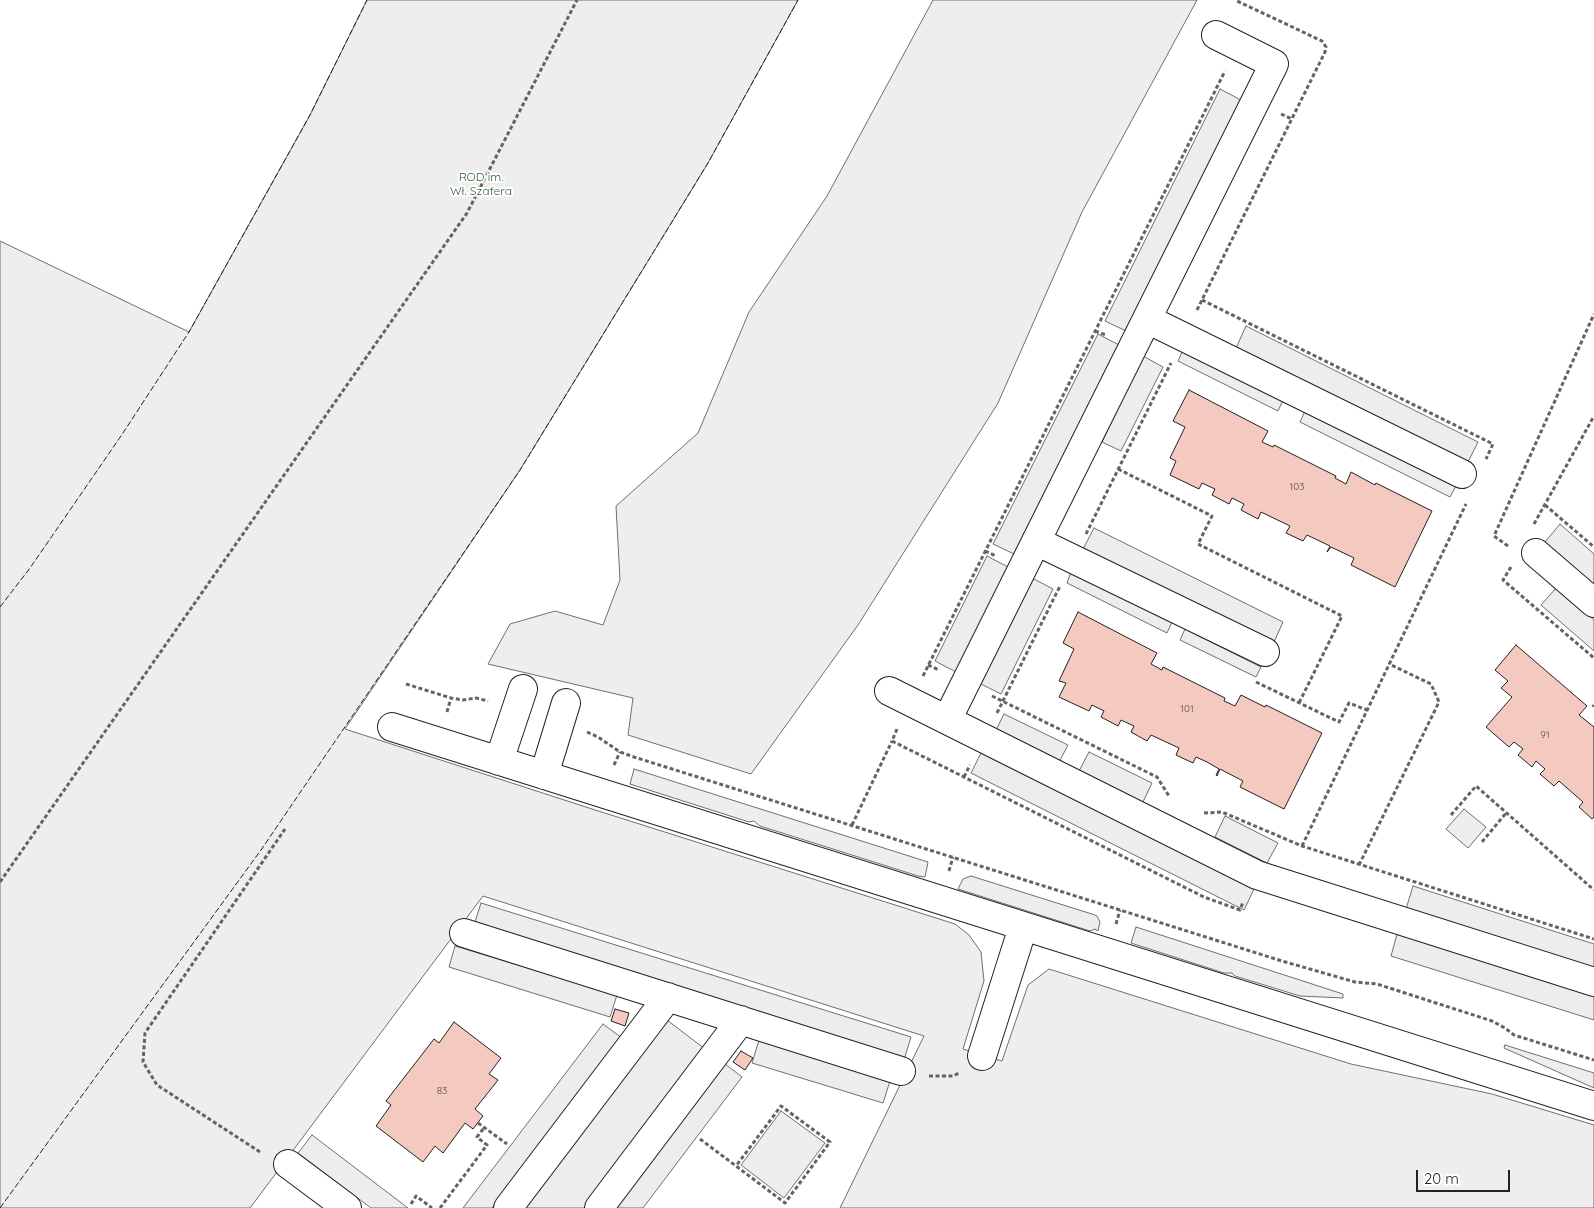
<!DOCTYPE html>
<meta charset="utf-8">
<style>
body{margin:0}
#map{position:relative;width:1594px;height:1208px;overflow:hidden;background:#fff;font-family:Quicksand,sans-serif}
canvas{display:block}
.scale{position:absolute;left:1416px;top:1170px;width:94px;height:22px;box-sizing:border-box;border:2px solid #222;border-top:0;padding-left:6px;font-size:15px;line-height:18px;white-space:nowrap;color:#222;-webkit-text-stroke:4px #fff;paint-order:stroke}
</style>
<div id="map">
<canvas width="1594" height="1208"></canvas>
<div class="scale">20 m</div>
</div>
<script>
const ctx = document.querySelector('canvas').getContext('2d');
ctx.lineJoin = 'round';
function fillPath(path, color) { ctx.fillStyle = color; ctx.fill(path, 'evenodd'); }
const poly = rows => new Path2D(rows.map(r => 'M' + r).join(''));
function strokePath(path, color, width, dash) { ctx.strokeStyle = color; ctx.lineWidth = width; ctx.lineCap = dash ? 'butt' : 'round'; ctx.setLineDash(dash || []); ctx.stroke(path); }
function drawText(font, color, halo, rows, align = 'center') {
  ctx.font = font + ' Quicksand,sans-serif'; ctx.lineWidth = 4; ctx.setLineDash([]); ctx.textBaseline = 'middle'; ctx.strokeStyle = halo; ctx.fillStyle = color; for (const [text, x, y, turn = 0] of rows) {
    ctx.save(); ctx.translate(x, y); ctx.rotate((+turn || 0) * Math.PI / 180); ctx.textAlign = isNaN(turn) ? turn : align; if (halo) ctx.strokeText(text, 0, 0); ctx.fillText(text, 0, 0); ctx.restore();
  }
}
const green = poly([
 [367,0,798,0,708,163,520,470,345,729,589,808,955,924,969,935,981,952,984,981,963,1049,1002,1061,1028,985,1049,969,1351,1064,1492,1094,1594,1125,1594,1208,840,1208,924,1036,483,896,250,1208,0,1208,0,241,189,332,310,115,367,0],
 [933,0,1197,0,1082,212,998,403,858,625,751,774,628,735,633,698,488,664,510,624,555,611,603,625,620,580,616,506,698,433,749,312,827,196,933,0],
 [634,769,928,862,925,877,918,876,833,849,760,826,754,821,749,822,630,784,634,769],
 [1464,809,1486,827,1468,848,1446,829,1464,809],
 [971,876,1095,915,1097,916,1100,922,1098,931,1095,929,1090,931,958,889,963,879,971,876],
 [1136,927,1343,994,1343,998,1300,996,1235,976,1232,973,1224,973,1131,943,1136,927],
 [1505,1045,1594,1073,1594,1088,1504,1048,1505,1045],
 [781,1111,825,1143,784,1198,741,1165,781,1111]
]);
fillPath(green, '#eee');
strokePath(green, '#6f6f6f', 1);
const parking = poly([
 [1220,89,1241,100,1126,331,1105,321,1220,89],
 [1246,326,1478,442,1468,462,1236,348,1246,326],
 [1098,334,1119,345,1014,554,993,544,1098,334],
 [1183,350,1283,400,1278,411,1178,361,1183,350],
 [1143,356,1163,367,1121,451,1102,442,1143,356],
 [1305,411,1456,486,1450,497,1300,422,1305,411],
 [1560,524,1594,554,1594,585,1545,542,1560,524],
 [1094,528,1283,622,1274,642,1083,549,1094,528],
 [987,556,1008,567,956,672,935,661,987,556],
 [1071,572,1172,622,1167,633,1067,583,1071,572],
 [1032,578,1053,589,1001,694,979,683,1032,578],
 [1557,587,1594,620,1594,651,1541,605,1557,587],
 [1185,629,1261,667,1256,677,1180,640,1185,629],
 [1004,714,1068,745,1057,766,994,734,1004,714],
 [1089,752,1152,783,1142,804,1078,773,1089,752],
 [981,753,1254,889,1244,910,971,773,981,753],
 [1225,816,1278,843,1267,863,1215,837,1225,816],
 [1413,886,1594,944,1594,969,1406,909,1413,886],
 [481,903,911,1037,904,1060,474,925,481,903],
 [1397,934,1594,996,1594,1020,1391,956,1397,934],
 [455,946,617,995,610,1017,449,967,455,946],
 [667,1020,705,1049,584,1208,524,1208,667,1020],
 [603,1024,622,1038,492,1208,463,1208,603,1024],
 [759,1040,890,1081,883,1103,752,1063,759,1040],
 [724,1063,742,1077,643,1208,614,1208,724,1063],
 [312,1135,408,1208,371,1208,298,1153,312,1135]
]);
fillPath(parking, '#ededed');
strokePath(parking, '#6f6f6f', 1);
const building = poly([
 [1189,390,1268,431,1262,442,1273,447,1274,445,1336,476,1335,478,1346,484,1351,472,1375,485,1376,483,1432,511,1395,587,1351,565,1354,558,1331,547,1327,552,1330,546,1307,535,1303,541,1286,533,1290,526,1261,512,1258,519,1241,510,1244,504,1232,498,1229,504,1212,495,1215,489,1202,483,1199,489,1170,475,1176,461,1170,458,1185,427,1173,421,1189,390],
 [1078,612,1157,653,1151,664,1162,670,1163,667,1225,698,1224,701,1235,706,1241,695,1265,707,1266,705,1322,733,1284,809,1240,787,1243,781,1220,769,1217,776,1216,775,1219,769,1207,762,1196,757,1193,763,1176,755,1179,748,1151,735,1147,741,1131,732,1134,726,1121,720,1118,726,1101,717,1104,711,1092,705,1089,711,1059,697,1066,683,1059,681,1074,649,1063,643,1078,612],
 [1516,645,1587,706,1579,715,1594,727,1594,817,1592,819,1579,807,1583,802,1559,781,1554,786,1540,774,1545,769,1536,761,1532,767,1518,755,1523,749,1514,742,1509,747,1486,727,1512,697,1501,688,1508,681,1495,670,1516,645],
 [615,1009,629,1013,625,1026,611,1021,615,1009],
 [454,1022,501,1058,489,1074,498,1080,475,1109,483,1116,473,1129,465,1123,443,1153,435,1146,423,1162,376,1126,391,1105,386,1101,434,1039,439,1043,454,1022],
 [741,1051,753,1058,745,1070,733,1062,741,1051]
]);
fillPath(building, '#f3c9c0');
strokePath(building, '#222', 1);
const minor = poly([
 [1147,319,1462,474],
 [1036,541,1265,652],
 [1536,553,1594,603],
 [889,691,1257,875,1594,982],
 [947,720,1274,64,1216,35],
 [392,727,1594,1106],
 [499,761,523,689],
 [544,775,566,703],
 [464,933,901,1071],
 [982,1056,1023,927],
 [288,1164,347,1208],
 [508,1208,668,997],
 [599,1208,741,1020]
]);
strokePath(minor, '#222', 30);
strokePath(poly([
 [1281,114,1292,119],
 [1202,300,1493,444,1486,459],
 [1197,310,1325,52,1326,47,1322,41,1235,0],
 [1095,331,1106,335],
 [1118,469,1212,516,1198,544,1342,616,1299,703],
 [1545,505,1594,547],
 [1534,524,1594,416],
 [1086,534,1171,363],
 [1508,546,1494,536,1594,314],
 [985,551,996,556],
 [1511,567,1503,580,1594,658],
 [928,665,939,670],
 [923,676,1225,71],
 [1256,682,1339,722,1349,703,1367,710],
 [406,684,451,698,463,700,476,698,488,701],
 [992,696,1157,777,1169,796],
 [1593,707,1594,705],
 [447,712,451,698],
 [997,713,1060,586],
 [897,729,892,741,1204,897,1240,910,1243,902],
 [587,732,598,737,620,752,634,757,1282,961,1355,982,1377,984,1492,1021,1505,1028,1514,1035,1594,1060],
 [614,765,620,752],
 [964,777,970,765],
 [1204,813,1222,812,1302,846,1594,939],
 [1451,815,1476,786,1594,890],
 [852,825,892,741],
 [1482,842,1506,813],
 [1302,846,1466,504],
 [1359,865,1439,702,1431,684,1389,664],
 [949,871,953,857],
 [0,882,467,213,577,0],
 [1116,924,1120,910],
 [929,1076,953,1076,959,1073],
 [478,1123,507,1144],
 [700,1139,736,1166,785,1203,830,1142,781,1106,736,1166],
 [260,1152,157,1085,143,1062,145,1033,285,829],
 [411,1204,416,1196,432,1208],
 [440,1208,487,1145,477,1137,484,1128]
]), '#646464', 3, [4, 2.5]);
strokePath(minor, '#fff', 28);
strokePath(poly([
 [0,607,30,568,121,436,189,332,310,115,367,0],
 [0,1208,261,850,520,470,708,163,798,0]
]), '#222', 1, [6, 2.5]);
drawText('10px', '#564c4a', null, [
 ["103",1297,487],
 ["101",1187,709],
 ["91",1545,735],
 ["83",442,1091]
]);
drawText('12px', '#2f5e38', '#fff', [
 ["ROD im.",481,177],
 ["Wł. Szafera",481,191]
]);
</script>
